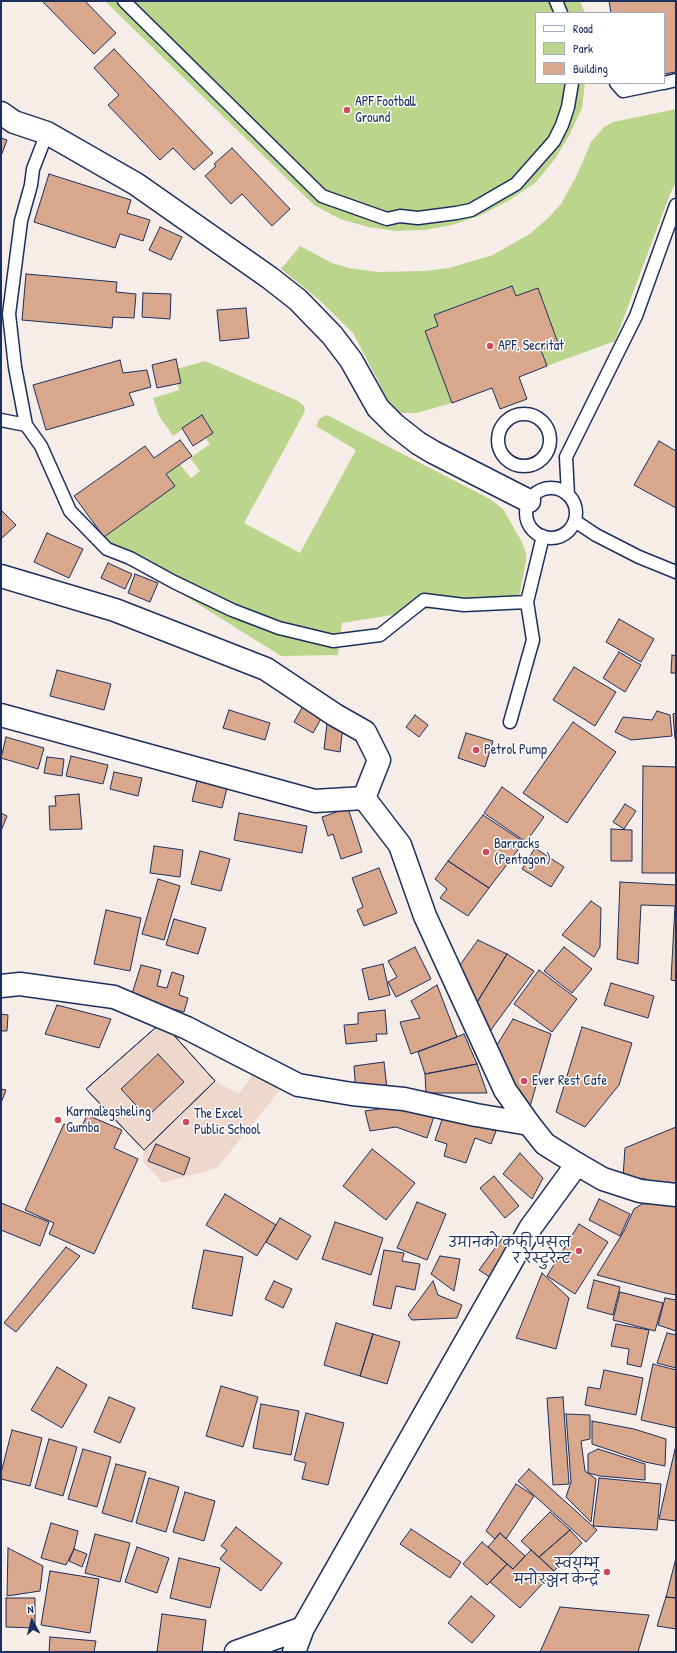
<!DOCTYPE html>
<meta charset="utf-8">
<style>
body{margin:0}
#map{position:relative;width:677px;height:1653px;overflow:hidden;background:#f7ede8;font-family:"Patrick Hand",sans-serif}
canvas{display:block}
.frame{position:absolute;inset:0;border:2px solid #1b2f5e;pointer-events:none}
.legend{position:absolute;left:535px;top:12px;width:130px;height:72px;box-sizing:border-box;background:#fff;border:1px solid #a4acbf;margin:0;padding:5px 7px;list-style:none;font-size:12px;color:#1b2f5e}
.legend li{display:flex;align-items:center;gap:8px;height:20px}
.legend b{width:20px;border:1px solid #a4acbf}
.north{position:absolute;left:12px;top:1601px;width:40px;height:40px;-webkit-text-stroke:3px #fff;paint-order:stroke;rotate:353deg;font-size:11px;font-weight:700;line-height:16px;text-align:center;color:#1b2f5e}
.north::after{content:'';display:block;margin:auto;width:14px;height:18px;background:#1b2f5e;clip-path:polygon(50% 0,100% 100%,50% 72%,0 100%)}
</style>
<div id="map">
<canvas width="677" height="1653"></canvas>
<div class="frame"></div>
<ul class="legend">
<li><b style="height:5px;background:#fff"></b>Road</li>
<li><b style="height:11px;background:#bcd58c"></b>Park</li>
<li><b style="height:11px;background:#d9a78b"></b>Building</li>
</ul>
<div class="north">N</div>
</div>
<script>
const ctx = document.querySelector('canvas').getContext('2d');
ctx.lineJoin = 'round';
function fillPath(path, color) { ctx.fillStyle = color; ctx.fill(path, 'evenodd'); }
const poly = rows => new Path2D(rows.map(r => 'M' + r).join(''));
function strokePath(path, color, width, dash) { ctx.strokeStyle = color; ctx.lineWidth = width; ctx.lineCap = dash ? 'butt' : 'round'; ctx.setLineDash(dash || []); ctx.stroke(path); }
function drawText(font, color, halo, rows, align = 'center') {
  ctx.font = font + ' "Patrick Hand","Playpen Sans Deva",sans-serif'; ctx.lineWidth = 3; ctx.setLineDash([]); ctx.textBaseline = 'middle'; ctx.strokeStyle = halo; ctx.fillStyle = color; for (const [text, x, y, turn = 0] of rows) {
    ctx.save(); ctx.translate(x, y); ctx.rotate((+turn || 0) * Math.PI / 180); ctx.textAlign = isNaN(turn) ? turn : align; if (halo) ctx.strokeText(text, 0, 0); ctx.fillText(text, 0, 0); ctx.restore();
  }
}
fillPath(poly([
 [162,1022,215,1081,239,1094,253,1074,280,1090,217,1168,163,1183,143,1162,144,1150,86,1089]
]), '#eed8cc');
fillPath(poly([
 [105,1,580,1,585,13,536,13,536,83,585,83,582,108,569,136,555,159,535,183,508,201,479,216,452,225,424,230,395,231,368,227,340,219,314,205],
 [676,109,676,182,670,194,615,341,547,366,541,350,558,343,538,289,516,296,512,286,434,315,438,326,425,331,452,403,417,413,399,413,392,408,353,333,317,298,281,269,300,246,332,263,349,268,378,272,425,271,449,268,493,255,531,233,547,219,561,204,577,175,591,142,604,127,613,122],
 [205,361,287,396,298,401,304,406,305,410,303,415,244,523,300,553,356,450,316,426,320,418,327,415,490,499,503,509,522,542,526,553,526,561,519,598,455,605,342,623,338,655,281,656,144,570,112,555,105,555,100,552,93,544,172,486,164,473,179,463,191,478,200,471,190,458,210,444,193,422,173,436,159,416,153,398,179,390,173,370]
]), '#bcd58c');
const building = poly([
 [42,1,85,1,116,33,94,54,42,1],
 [609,1,676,1,676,72,664,74,664,13,611,13,609,1],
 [114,49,213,153,194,170,173,148,160,160,108,105,119,95,94,68,114,49],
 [1,138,7,140,1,156,1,138],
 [232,148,290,209,272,226,242,194,231,204,205,176,216,166,214,164,232,148],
 [49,174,131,200,127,213,150,220,143,241,120,234,115,248,34,222,49,174],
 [160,227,182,237,171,260,149,250,160,227],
 [26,274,117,282,116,292,136,294,134,318,113,317,112,328,22,320,26,274],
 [512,286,516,296,538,288,558,343,541,350,547,366,519,377,527,399,500,409,492,388,452,403,425,331,438,326,434,315,512,286],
 [143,293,171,294,170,319,142,317,143,293],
 [246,308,249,338,220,341,217,310,246,308],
 [176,359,181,383,157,388,152,365,176,359],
 [120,360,123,373,147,370,151,387,129,393,134,405,46,430,33,385,120,360],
 [202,415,213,433,193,446,182,428,202,415],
 [180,440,192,456,166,474,175,486,104,537,74,496,145,446,154,458,180,440],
 [659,441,676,451,676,508,634,485,659,441],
 [1,510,16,525,1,539,1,510],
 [47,533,83,549,69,578,34,562,47,533],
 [108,563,132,574,125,589,101,578,108,563],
 [135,574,158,583,150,602,128,593,135,574],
 [619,619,654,639,641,662,606,642,619,619],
 [619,652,641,665,625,692,603,678,619,652],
 [672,655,676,656,676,673,671,673,672,655],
 [574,667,616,692,595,726,553,700,574,667],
 [57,670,111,684,104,710,50,696,57,670],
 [303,706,322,717,313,733,294,722,303,706],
 [229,710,270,723,265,740,223,728,229,710],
 [657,711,670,715,672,736,631,740,615,732,623,717,652,720,657,711],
 [676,713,676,739,675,739,673,714,676,713],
 [415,715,428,725,419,737,406,727,415,715],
 [573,722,616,752,567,823,523,793,573,722],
 [327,724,343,726,340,752,324,749,327,724],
 [466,733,493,741,485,767,458,758,466,733],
 [6,737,44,748,38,769,1,758,6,737],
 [71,756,108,765,103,784,66,776,71,756],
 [47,757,64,759,62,776,44,773,47,757],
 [643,766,676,767,676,873,642,873,643,766],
 [114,772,142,778,138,796,110,789,114,772],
 [197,781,227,788,222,808,192,801,197,781],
 [502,787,544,817,526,842,484,813,502,787],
 [79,794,82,829,50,830,49,806,56,806,55,796,79,794],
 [625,804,636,811,624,829,613,822,625,804],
 [348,808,362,852,341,859,333,834,328,836,322,817,348,808],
 [1,813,7,816,1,831,1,813],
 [239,813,307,826,302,853,234,840,239,813],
 [483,815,524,842,489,888,448,861,483,815],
 [611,829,632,830,632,861,611,861,611,829],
 [154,846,183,850,180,877,150,873,154,846],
 [535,848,564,867,551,887,522,869,535,848],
 [200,851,230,859,221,891,191,884,200,851],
 [448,861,489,888,468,916,440,898,447,889,435,879,448,861],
 [379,868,397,913,364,926,357,910,363,907,352,878,379,868],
 [158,879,180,886,164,940,142,934,158,879],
 [620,882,676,885,676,981,671,980,675,906,641,905,638,964,617,959,620,882],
 [591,901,601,908,600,947,594,957,562,935,591,901],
 [106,910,141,918,130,971,94,964,106,910],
 [174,919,206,928,198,954,166,945,174,919],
 [478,940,507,954,474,1007,457,969,478,940],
 [415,947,431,979,396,997,388,982,397,977,388,961,415,947],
 [564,947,592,969,572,993,544,971,564,947],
 [507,954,534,971,488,1034,474,1007,507,954],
 [383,964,390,995,369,1000,362,969,383,964],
 [141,965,161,970,157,986,167,988,172,972,184,976,179,995,188,998,184,1012,131,997,141,965],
 [539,970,577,999,552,1032,514,1004,539,970],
 [611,983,654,996,648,1018,604,1005,611,983],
 [437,985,457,1037,411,1054,400,1022,420,1018,411,1001,437,985],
 [57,1005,111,1019,99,1048,45,1034,57,1005],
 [385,1010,387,1034,376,1034,377,1041,346,1044,344,1025,358,1024,358,1013,385,1010],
 [1,1014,8,1015,7,1031,1,1031,1,1014],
 [513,1019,551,1034,529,1110,492,1053,513,1019],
 [162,1022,215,1081,144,1150,86,1089,162,1022],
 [158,1054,184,1082,147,1117,121,1089,158,1054],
 [162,1022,215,1081,144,1150,86,1089,162,1022],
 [582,1027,632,1043,619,1085,585,1127,556,1112,582,1027],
 [464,1034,477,1064,425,1074,418,1052,464,1034],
 [384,1062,387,1089,356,1093,354,1066,384,1062],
 [477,1064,487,1093,426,1093,425,1074,477,1064],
 [1,1089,6,1090,1,1103,1,1089],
 [399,1106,436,1110,427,1138,396,1127,370,1131,365,1111,399,1106],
 [444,1114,496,1131,491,1144,475,1138,466,1163,444,1156,447,1144,435,1140,444,1114],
 [87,1115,122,1130,114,1148,138,1159,94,1254,49,1234,54,1223,25,1210,64,1124,80,1131,87,1115],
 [676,1127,676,1189,646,1186,646,1179,623,1177,625,1148,676,1127],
 [156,1144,190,1158,184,1175,148,1161,156,1144],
 [372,1149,415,1183,386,1220,343,1186,372,1149],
 [520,1153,543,1178,532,1199,503,1174,520,1153],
 [494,1176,519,1206,505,1218,480,1188,494,1176],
 [225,1194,276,1225,257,1256,206,1225,225,1194],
 [599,1199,630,1214,620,1236,589,1220,599,1199],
 [417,1202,446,1214,427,1260,397,1248,417,1202],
 [676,1202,676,1295,665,1293,597,1275,624,1231,634,1209,642,1204,676,1202],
 [1,1203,49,1222,40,1246,1,1230,1,1203],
 [280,1218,311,1236,297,1260,266,1242,280,1218],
 [335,1222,383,1238,371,1275,322,1259,335,1222],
 [579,1224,608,1242,575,1294,547,1276,579,1224],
 [504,1236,516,1245,491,1278,479,1270,504,1236],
 [66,1247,80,1256,16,1332,4,1323,66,1247],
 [204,1250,243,1257,232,1316,192,1308,204,1250],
 [384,1250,404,1253,402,1261,420,1264,415,1290,396,1286,391,1309,373,1305,384,1250],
 [440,1256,460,1259,454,1291,431,1274,440,1256],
 [542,1273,569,1298,556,1349,516,1338,542,1273],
 [594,1280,620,1287,613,1315,587,1308,594,1280],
 [274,1281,292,1289,283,1308,265,1299,274,1281],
 [433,1281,438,1295,462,1305,457,1318,412,1320,408,1315,433,1281],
 [620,1292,663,1303,655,1331,613,1320,620,1292],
 [665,1298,676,1300,676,1331,658,1325,665,1298],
 [336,1323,373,1334,360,1376,324,1365,336,1323],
 [616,1324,649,1330,641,1367,627,1364,629,1349,611,1346,616,1324],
 [667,1333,676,1335,676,1368,657,1363,667,1333],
 [373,1334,400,1342,387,1384,360,1376,373,1334],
 [653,1364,676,1370,676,1428,641,1420,653,1364],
 [57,1367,87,1385,62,1428,31,1410,57,1367],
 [604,1370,643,1378,636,1415,585,1405,588,1387,600,1389,604,1370],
 [221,1386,258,1397,243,1447,206,1436,221,1386],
 [109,1397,135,1408,120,1443,94,1432,109,1397],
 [563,1397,569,1484,553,1485,547,1398,563,1397],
 [261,1404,299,1411,291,1455,253,1448,261,1404],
 [306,1413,344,1423,328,1485,302,1479,306,1463,294,1460,306,1413],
 [566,1414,590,1415,590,1439,581,1441,585,1471,596,1479,591,1522,566,1497,571,1482,566,1414],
 [592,1421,634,1429,666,1439,665,1466,645,1462,592,1444,592,1421],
 [12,1430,42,1438,30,1486,1,1479,1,1473,12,1430],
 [49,1439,77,1447,63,1496,35,1488,49,1439],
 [676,1445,676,1521,659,1519,676,1445],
 [83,1449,111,1457,97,1507,68,1499,83,1449],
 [598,1449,645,1464,645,1480,600,1476,588,1473,588,1454,598,1449],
 [116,1464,146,1472,132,1522,102,1513,116,1464],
 [529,1469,597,1530,586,1542,518,1481,529,1469],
 [149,1478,179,1487,166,1532,136,1523,149,1478],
 [599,1478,661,1484,657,1530,593,1526,599,1478],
 [516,1484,534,1496,506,1539,500,1533,495,1539,486,1531,516,1484],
 [185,1492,215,1501,204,1541,173,1532,185,1492],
 [550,1512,570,1530,539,1557,521,1541,550,1512],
 [51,1523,78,1531,74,1549,66,1565,41,1558,51,1523],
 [236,1527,282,1563,261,1591,220,1559,227,1550,221,1546,236,1527],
 [411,1529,461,1562,450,1578,400,1544,411,1529],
 [570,1530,582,1543,554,1571,539,1557,570,1530],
 [500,1533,525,1556,513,1569,488,1547,500,1533],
 [95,1534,130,1543,120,1582,85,1573,95,1534],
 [482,1542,507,1564,487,1585,463,1564,482,1542],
 [137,1547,169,1558,157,1593,125,1582,137,1547],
 [8,1548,43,1566,40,1591,7,1596,8,1548],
 [74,1549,87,1554,82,1567,69,1561,74,1549],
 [531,1550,554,1571,520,1608,490,1582,507,1564,513,1569,531,1550],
 [179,1558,220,1568,210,1608,170,1598,179,1558],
 [676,1558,676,1598,666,1597,676,1558],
 [50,1571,99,1579,90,1633,41,1625,50,1571],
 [471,1596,495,1616,472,1643,448,1623,471,1596],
 [666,1597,676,1598,676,1629,657,1626,666,1597],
 [6,1598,35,1598,35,1628,6,1627,6,1598],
 [560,1607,649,1615,638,1652,540,1652,560,1607],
 [162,1614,206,1620,202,1652,157,1652,162,1614],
 [50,1637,96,1641,94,1652,49,1652,50,1637]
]);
fillPath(building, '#d9a78b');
strokePath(building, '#1b2f5e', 1);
const lane = poly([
 [124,1,322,196,387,219,400,216,418,218,456,213,471,210,516,184,554,141,562,125,568,107,572,83],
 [556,1,561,13],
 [616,83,623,91,662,83],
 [664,83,676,80],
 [47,133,33,169,31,185,21,221,9,314,15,367,26,425,41,446,70,511,107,549,130,558,174,582,232,610,279,628,333,641,380,635,424,600,464,605,527,602],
 '498 440a26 26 0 1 1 52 0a26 26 0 1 1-52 0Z',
 [1,420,26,425],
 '526 513a25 25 0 1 1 50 0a25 25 0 1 1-50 0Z',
 [568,495,566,457,636,316,676,205],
 [575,521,596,535,639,557,676,572],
 [510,722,533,640,527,602,543,536]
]);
const street = poly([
 [1,113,14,122,47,133,136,184,270,278,298,300,332,335,351,360,378,408,395,425,418,443,433,452,529,501],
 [1,576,115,610,266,669,335,715,365,732,379,760,364,798],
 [1,986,20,984,114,997,187,1028,298,1085,352,1094,404,1099,476,1115,529,1124],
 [236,1652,303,1628],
 [294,1652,303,1628,531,1227,577,1164]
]);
const secondary = poly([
 [1,715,315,801,364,798,400,845,425,916,505,1090,529,1124,545,1144,577,1164,603,1179,640,1191,676,1195]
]);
strokePath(lane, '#1b2f5e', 15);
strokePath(street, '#1b2f5e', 25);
strokePath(secondary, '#1b2f5e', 25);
strokePath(lane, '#fff', 12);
strokePath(street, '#fff', 22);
strokePath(secondary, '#fff', 22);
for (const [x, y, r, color] of [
 [347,110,4,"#d1495b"],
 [490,346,4,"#d1495b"],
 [476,750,4,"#d1495b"],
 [486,852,4,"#d1495b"],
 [524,1081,4,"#d1495b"],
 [58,1120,4,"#d1495b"],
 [186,1122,4,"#d1495b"],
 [579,1251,4,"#d1495b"],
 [607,1572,4,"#d1495b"]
]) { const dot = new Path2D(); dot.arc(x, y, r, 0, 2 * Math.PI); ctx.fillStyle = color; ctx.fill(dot); strokePath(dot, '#fff', 1.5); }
drawText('14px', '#1b2f5e', '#fff', [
 ["APF Football",355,102],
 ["Ground",355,118],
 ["APF, Secritat",498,346],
 ["Petrol Pump",484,750],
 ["Barracks",494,844],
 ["(Pentagon)",494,860],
 ["Ever Rest Cafe",532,1081],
 ["Karmalegsheling",66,1112],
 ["Gumba",66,1128],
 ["The Excel",194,1114],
 ["Public School",194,1130],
 ["उमानको कफी पसल",571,1243,"right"],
 ["र रेस्टुरेन्ट",571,1259,"right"],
 ["स्वयम्भू",599,1564,"right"],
 ["मनोरञ्जन केन्द्र",599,1580,"right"]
], 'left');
</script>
